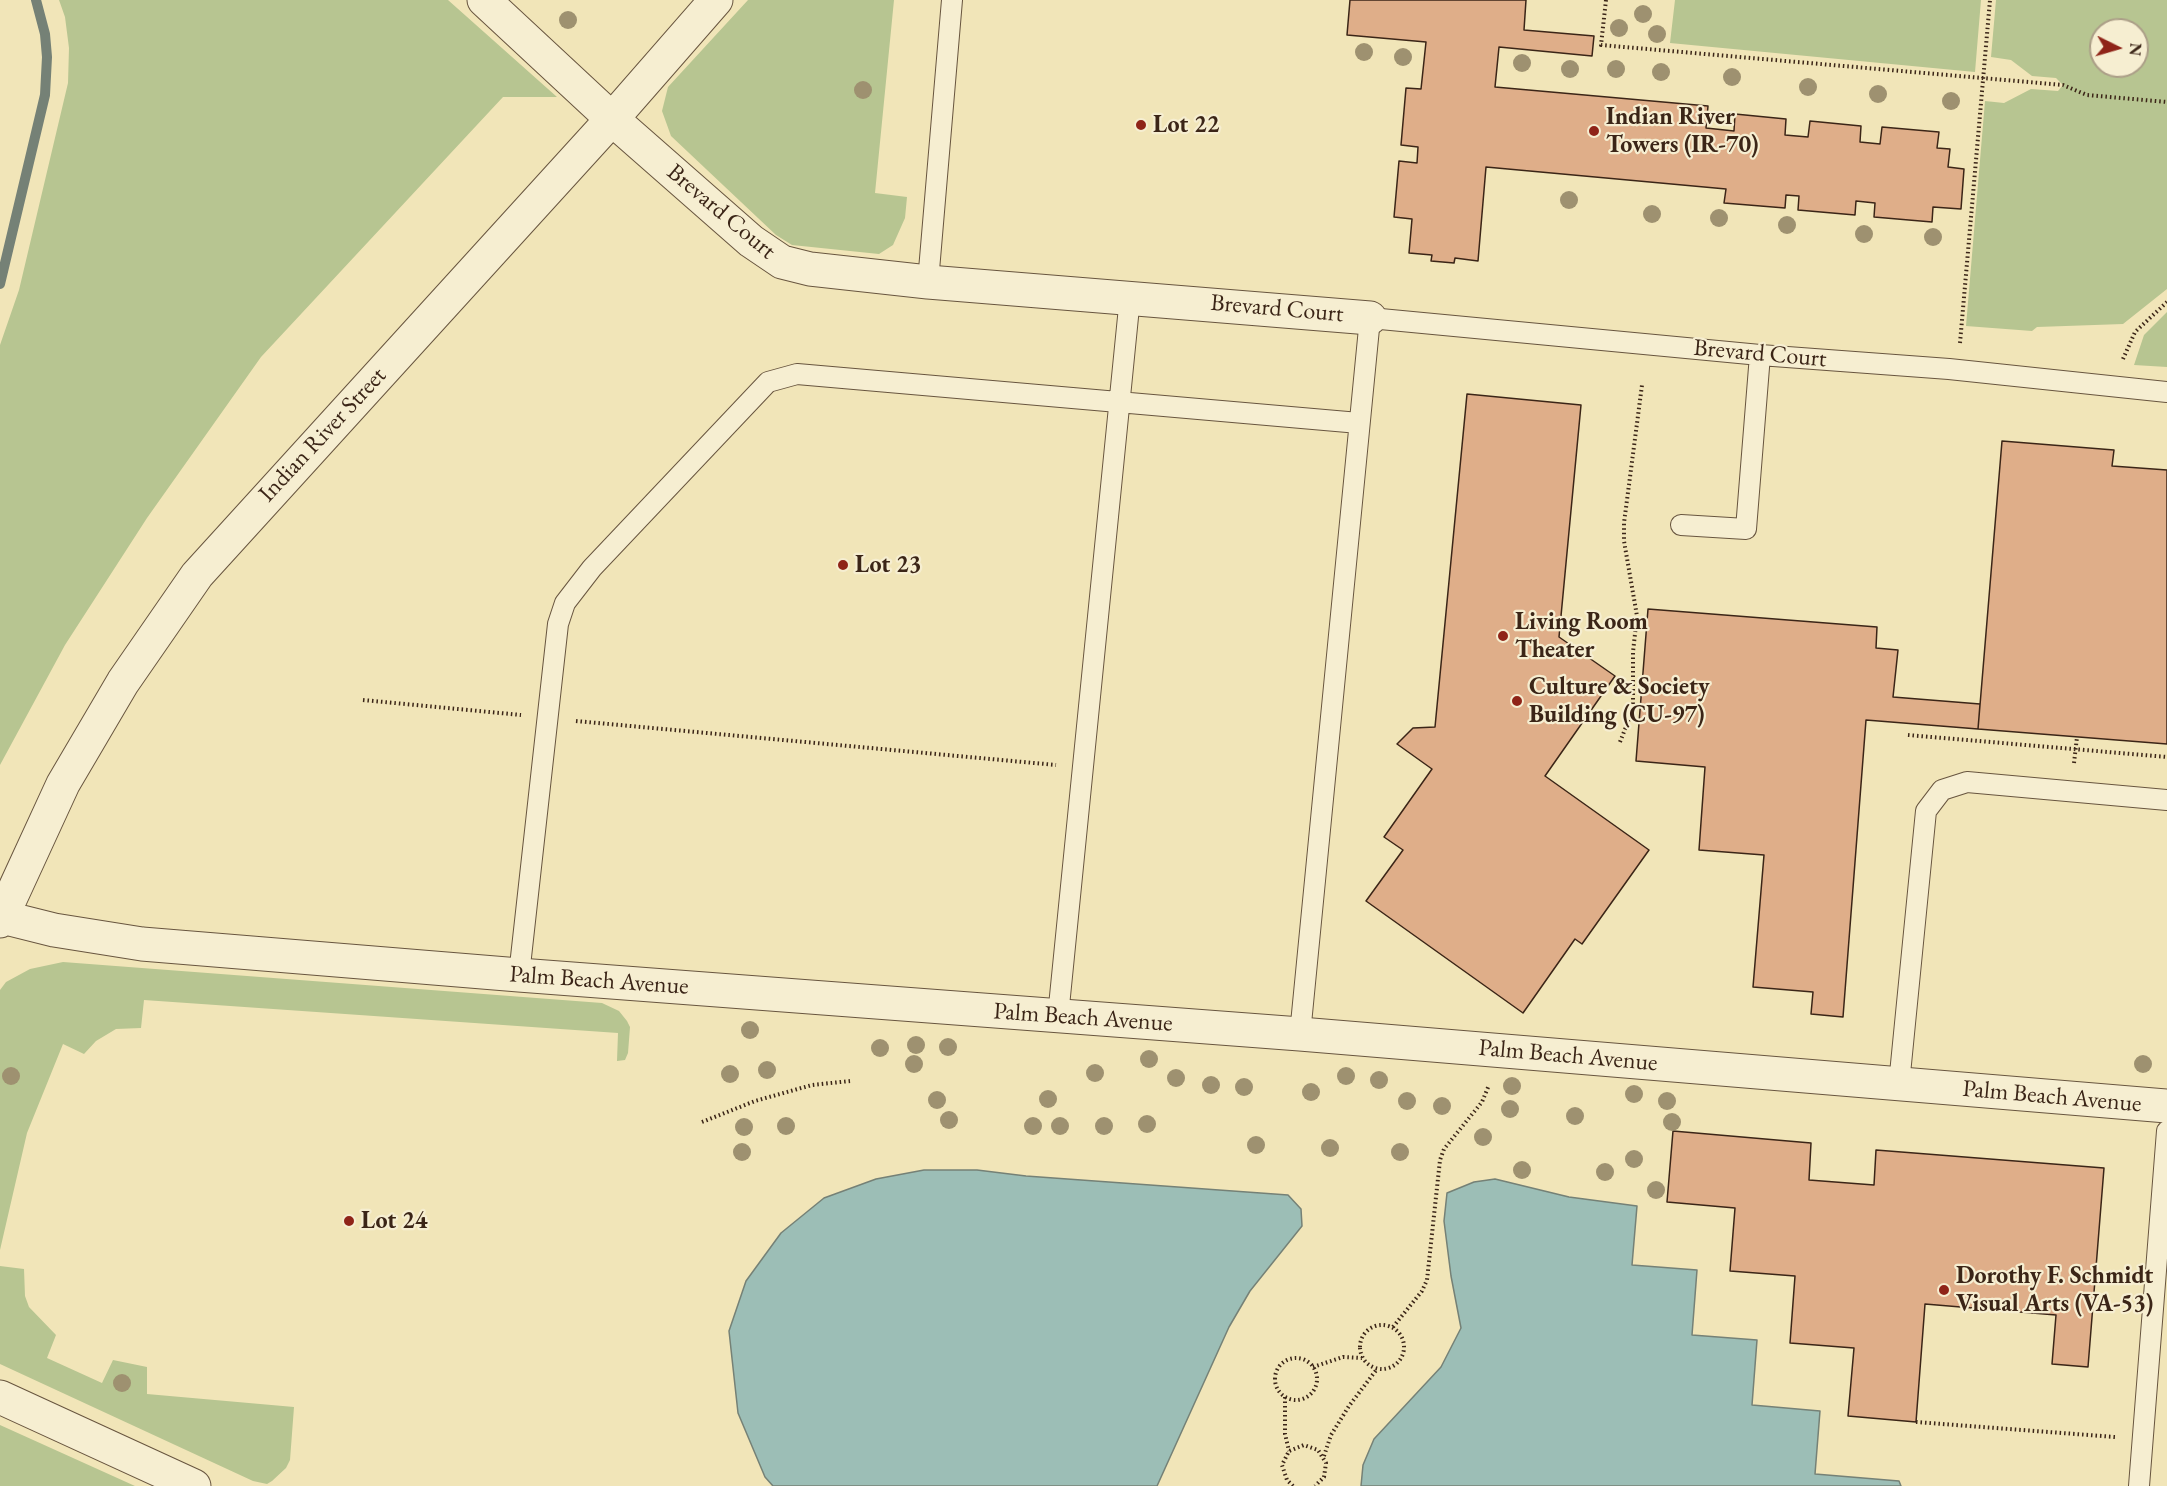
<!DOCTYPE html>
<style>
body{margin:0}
#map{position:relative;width:2167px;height:1486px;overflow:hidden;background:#f1e5b8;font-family:"EB Garamond",serif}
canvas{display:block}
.north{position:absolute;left:2089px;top:18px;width:60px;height:60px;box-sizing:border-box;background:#f6eed1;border:2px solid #ab9e87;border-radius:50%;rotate:95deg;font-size:16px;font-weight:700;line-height:24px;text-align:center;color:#3b2517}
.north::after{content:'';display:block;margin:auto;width:21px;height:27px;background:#8f2418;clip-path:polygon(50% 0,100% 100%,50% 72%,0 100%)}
</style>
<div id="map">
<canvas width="2167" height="1486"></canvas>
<div class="north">N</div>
</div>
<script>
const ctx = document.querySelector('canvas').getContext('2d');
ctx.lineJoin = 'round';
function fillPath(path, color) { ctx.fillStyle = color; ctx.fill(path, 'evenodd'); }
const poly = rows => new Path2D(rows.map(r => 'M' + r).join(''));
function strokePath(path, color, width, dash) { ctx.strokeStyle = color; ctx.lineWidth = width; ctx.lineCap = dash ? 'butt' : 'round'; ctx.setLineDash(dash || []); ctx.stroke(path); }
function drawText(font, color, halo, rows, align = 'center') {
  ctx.font = font + ' "EB Garamond",serif'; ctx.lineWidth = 4.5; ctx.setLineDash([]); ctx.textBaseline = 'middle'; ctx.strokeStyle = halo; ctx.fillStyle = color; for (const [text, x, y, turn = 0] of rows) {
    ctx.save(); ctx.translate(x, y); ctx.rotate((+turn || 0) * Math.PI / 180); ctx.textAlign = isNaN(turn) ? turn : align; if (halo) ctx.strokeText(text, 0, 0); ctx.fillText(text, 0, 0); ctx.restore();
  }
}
fillPath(poly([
 [59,0,448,0,557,97,503,97,261,357,147,518,65,645,0,765,0,345,19,290,68,83,69,48,65,17],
 [748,0,894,0,875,193,907,197,905,218,893,245,879,254,792,245,776,235,671,136,662,111,668,87],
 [1675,0,1981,0,1975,72,1670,43],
 [1996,0,2167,0,2167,289,2123,324,2037,327,2032,331,1966,326,1985,101,2004,103,2031,89,2058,91,2063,85,2056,78,2032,76,2011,60,1991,57],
 [2101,30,2137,30,2137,66,2101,66],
 [2167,312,2167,367,2134,365,2144,335],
 [63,962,602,1003,619,1011,627,1021,630,1027,628,1053,625,1060,617,1061,618,1033,144,1000,141,1028,116,1029,96,1041,84,1054,63,1044,27,1133,0,1250,0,990,6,982,30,969],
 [0,1266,24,1269,25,1296,29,1307,56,1335,47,1358,102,1383,113,1360,147,1367,147,1394,294,1407,290,1460,286,1468,272,1481,267,1484,253,1481,0,1364],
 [0,1425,135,1486,0,1486]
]), '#b7c591');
const water = poly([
 [924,1170,977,1170,1026,1176,1288,1195,1301,1209,1302,1226,1250,1291,1229,1327,1157,1486,773,1486,765,1477,738,1413,729,1331,746,1281,781,1233,824,1198,876,1179,924,1170],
 [1495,1179,1569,1197,1637,1206,1632,1265,1697,1270,1692,1335,1757,1340,1752,1405,1820,1411,1815,1474,1899,1481,1901,1486,1361,1486,1363,1465,1374,1439,1441,1367,1461,1328,1451,1276,1444,1221,1447,1193,1474,1182,1495,1179]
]);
fillPath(water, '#9cbeb6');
strokePath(water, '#758176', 1.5);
strokePath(poly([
 [0,284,45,95,47,57,45,34,36,0]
]), '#758176', 10);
const building = poly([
 [1350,0,1526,0,1524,30,1594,36,1592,56,1499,47,1495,87,1708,106,1706,128,1734,131,1735,114,1786,119,1785,135,1808,137,1810,121,1861,126,1860,142,1880,144,1882,127,1939,132,1937,148,1950,149,1948,167,1964,169,1961,209,1933,207,1932,222,1874,217,1875,203,1856,201,1855,215,1798,210,1799,196,1786,195,1785,208,1724,203,1726,189,1486,167,1478,261,1455,258,1454,263,1431,261,1432,255,1409,253,1412,219,1394,217,1399,161,1417,163,1418,147,1401,145,1406,88,1421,89,1426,42,1347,35,1350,0],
 [1467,394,1581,405,1559,637,1615,676,1545,776,1649,850,1582,944,1575,939,1523,1013,1366,901,1403,850,1384,837,1432,769,1397,744,1413,728,1435,727,1467,394],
 [2002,441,2114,450,2112,466,2167,470,2167,744,1978,729,2002,441],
 [1648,609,1877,627,1876,648,1898,650,1893,697,1980,704,1978,729,1866,720,1843,1017,1811,1014,1813,992,1753,987,1764,855,1699,850,1705,767,1636,761,1648,609],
 [1673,1131,1811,1143,1809,1180,1874,1185,1876,1150,2104,1168,2088,1367,2052,1364,2056,1315,1925,1304,1916,1422,1848,1416,1854,1348,1790,1343,1795,1276,1730,1271,1735,1208,1667,1202,1673,1131]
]);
fillPath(building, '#dfae89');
strokePath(building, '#3b2517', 1.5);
const lane = poly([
 [928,282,952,0],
 [1681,525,1746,529,1760,355],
 [519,975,558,624,565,603,592,568,768,382,797,374,1359,423],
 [1058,1016,1130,297],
 [1300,1034,1370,318,1760,355,1949,369,2167,392],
 [1899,1084,1926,811,1942,790,1967,782,2167,800],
 [2139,1486,2167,1131]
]);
const street = poly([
 [484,0,612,119,751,241,782,262,810,269,928,282,1370,318],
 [2,917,54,930,142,944,519,975,1300,1034,2167,1106],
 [0,921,63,784,123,682,197,575,612,119,716,0],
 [0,1397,194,1486]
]);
strokePath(lane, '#68553f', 22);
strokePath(street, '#68553f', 35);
strokePath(poly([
 [1606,0,1601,45,2063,85,2087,95,2167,102],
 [1960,343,1990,0],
 [2123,359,2135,332,2167,302],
 [363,700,521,715],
 [576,721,1056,765],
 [1908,735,2167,757],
 [1620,742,1633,709,1633,652,1637,616,1624,541,1624,523,1642,385],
 [2074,763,2077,737],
 [702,1122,755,1101,812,1085,850,1081],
 '1360 1347a22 22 0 1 1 44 0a22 22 0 1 1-44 0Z',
 [1393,1327,1422,1291,1427,1280,1440,1160,1444,1149,1482,1102,1489,1085],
 '1275 1379a21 21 0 1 1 42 0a21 21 0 1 1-42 0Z',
 [1313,1367,1343,1357,1362,1358],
 [1285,1397,1285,1434,1289,1451],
 [1916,1422,2115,1437],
 [1324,1456,1331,1435,1349,1406,1377,1369],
 [1293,1486,1287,1480,1282,1465,1289,1451,1304,1445,1318,1450,1326,1463,1324,1477,1315,1486]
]), '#3b2517', 4, [1.5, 3]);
strokePath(lane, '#f6eed1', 20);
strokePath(street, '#f6eed1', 33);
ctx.fillStyle = '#9e9170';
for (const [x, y] of [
 [1643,14],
 [568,20],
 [1619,28],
 [1657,34],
 [1364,52],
 [1403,57],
 [1522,63],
 [1570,69],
 [1616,69],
 [1661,72],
 [1732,77],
 [1808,87],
 [863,90],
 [1878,94],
 [1951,101],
 [1569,200],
 [1652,214],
 [1719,218],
 [1787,225],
 [1864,234],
 [1933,237],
 [750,1030],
 [916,1045],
 [948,1047],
 [880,1048],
 [1149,1059],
 [914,1064],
 [2143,1064],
 [767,1070],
 [1095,1073],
 [730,1074],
 [11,1076],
 [1346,1076],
 [1176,1078],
 [1379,1080],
 [1211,1085],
 [1512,1086],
 [1244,1087],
 [1311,1092],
 [1634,1094],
 [1048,1099],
 [937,1100],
 [1407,1101],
 [1667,1101],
 [1442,1106],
 [1510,1109],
 [1575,1116],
 [949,1120],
 [1672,1122],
 [1147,1124],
 [786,1126],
 [1033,1126],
 [1060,1126],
 [1104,1126],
 [744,1127],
 [1483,1137],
 [1256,1145],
 [1330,1148],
 [742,1152],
 [1400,1152],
 [1634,1159],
 [1522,1170],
 [1605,1172],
 [1656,1190],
 [122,1383]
]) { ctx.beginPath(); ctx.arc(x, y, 9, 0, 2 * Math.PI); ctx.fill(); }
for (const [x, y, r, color] of [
 [1141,125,6,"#8f2418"],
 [1594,131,6,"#8f2418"],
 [843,565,6,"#8f2418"],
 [1503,636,6,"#8f2418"],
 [1517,701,6,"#8f2418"],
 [349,1221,6,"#8f2418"],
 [1944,1290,6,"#8f2418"]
]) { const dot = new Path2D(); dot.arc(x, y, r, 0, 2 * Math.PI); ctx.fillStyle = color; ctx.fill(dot); strokePath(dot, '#f6eed1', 2); }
drawText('bold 24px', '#3b2517', '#f6eed1', [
 ["Indian River",1606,117],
 ["Towers (IR-70)",1606,145],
 ["Lot 22",1153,125],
 ["Lot 23",855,565],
 ["Living Room",1515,622],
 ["Theater",1515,650],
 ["Culture & Society",1529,687],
 ["Building (CU-97)",1529,715],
 ["Lot 24",361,1221],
 ["Dorothy F. Schmidt",1956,1276],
 ["Visual Arts (VA-53)",1956,1304]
], 'left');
drawText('24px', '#3b2517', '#f6eed1', [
 ["Brevard Court",721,212,40],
 ["Brevard Court",1277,309,5],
 ["Brevard Court",1760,354,5],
 ["Indian River Street",323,435,-47],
 ["Palm Beach Avenue",599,981,4],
 ["Palm Beach Avenue",1083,1018,4],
 ["Palm Beach Avenue",1568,1056,5],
 ["Palm Beach Avenue",2052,1097,5]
]);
</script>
